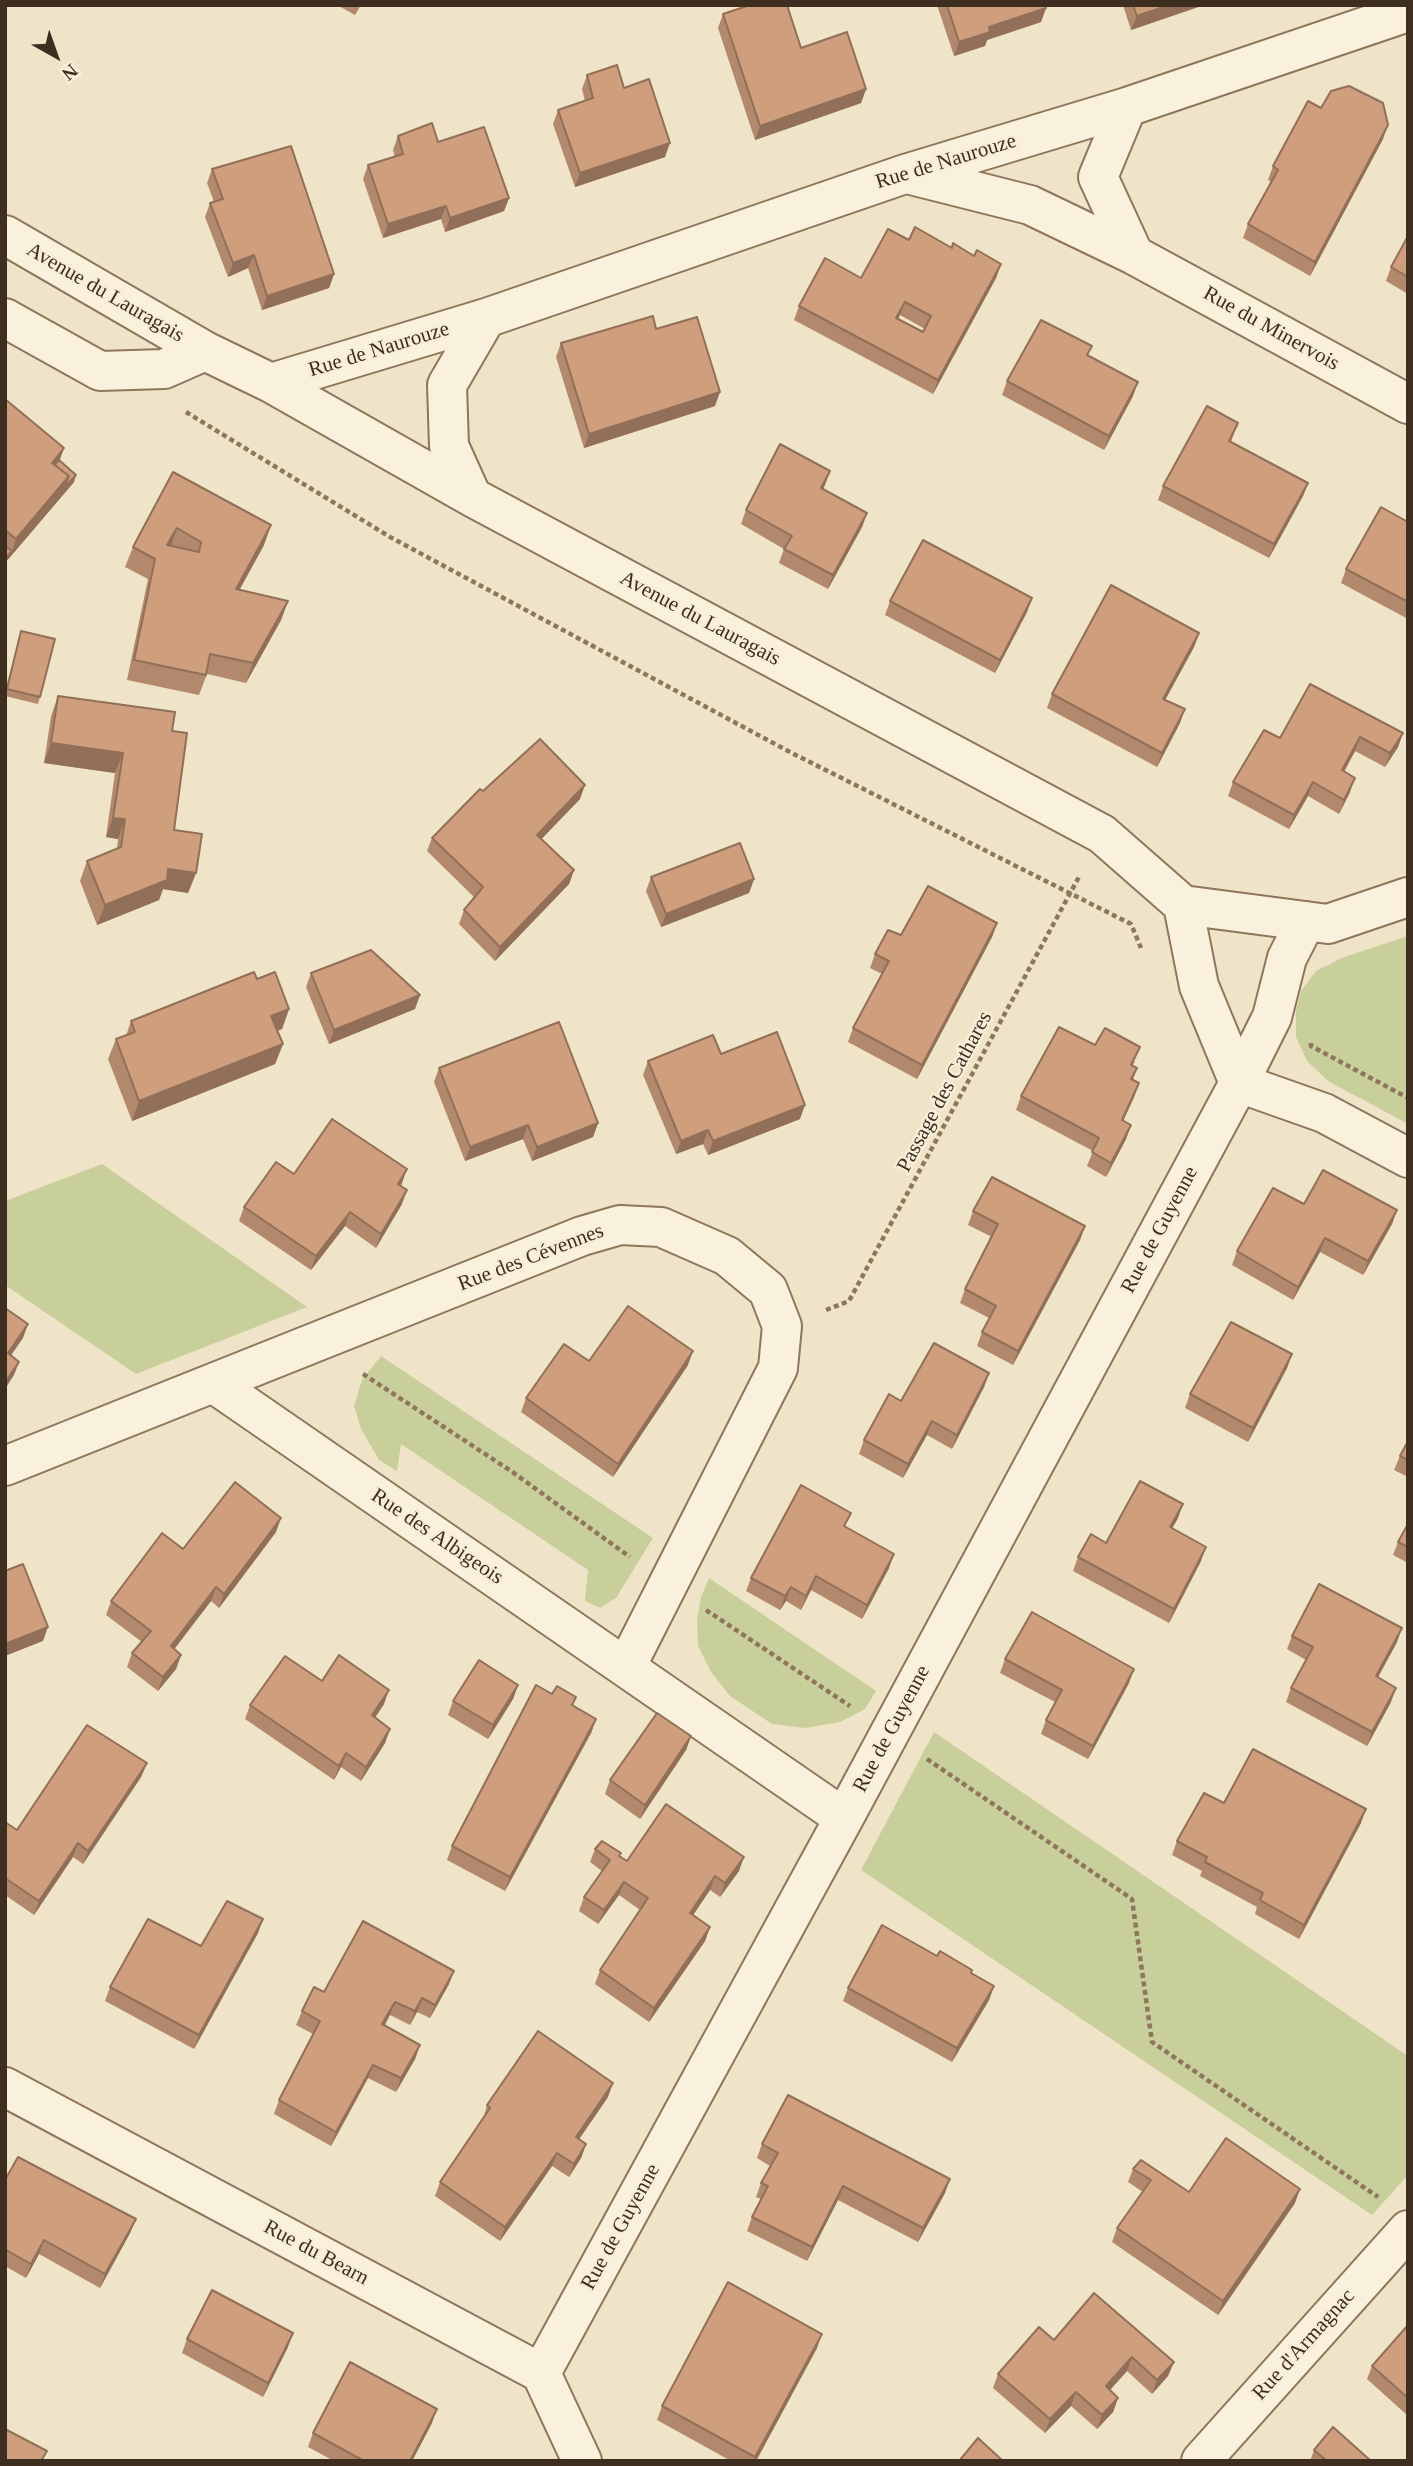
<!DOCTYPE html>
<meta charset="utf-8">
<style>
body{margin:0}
#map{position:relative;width:1413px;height:2466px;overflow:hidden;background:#f0e4c8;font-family:"Times New Roman",serif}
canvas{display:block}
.frame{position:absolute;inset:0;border:7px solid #3d2e20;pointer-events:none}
.north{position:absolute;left:21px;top:21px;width:70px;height:70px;-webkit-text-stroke:5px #f7eed8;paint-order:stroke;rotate:140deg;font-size:19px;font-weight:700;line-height:28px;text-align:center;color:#3d2e20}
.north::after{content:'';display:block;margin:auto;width:24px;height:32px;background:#3d2e20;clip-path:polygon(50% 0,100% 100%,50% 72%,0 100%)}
</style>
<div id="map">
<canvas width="1413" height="2466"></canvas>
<div class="frame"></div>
<div class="north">N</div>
</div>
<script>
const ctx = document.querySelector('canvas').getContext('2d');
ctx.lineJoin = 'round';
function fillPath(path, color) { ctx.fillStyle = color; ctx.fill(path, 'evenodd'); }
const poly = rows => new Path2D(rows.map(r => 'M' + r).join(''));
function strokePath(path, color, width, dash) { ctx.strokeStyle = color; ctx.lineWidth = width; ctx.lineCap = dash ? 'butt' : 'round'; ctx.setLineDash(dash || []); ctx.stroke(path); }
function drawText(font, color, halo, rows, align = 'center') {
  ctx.font = font + ' "Times New Roman",serif'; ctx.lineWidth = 5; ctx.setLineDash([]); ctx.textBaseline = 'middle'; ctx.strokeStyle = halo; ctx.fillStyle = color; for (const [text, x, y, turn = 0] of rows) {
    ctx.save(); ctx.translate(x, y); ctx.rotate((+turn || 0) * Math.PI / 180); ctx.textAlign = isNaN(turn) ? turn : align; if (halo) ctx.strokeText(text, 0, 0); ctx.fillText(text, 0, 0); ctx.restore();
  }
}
fillPath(poly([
 [1408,936,1408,1124,1328,1081,1307,1061,1296,1037,1296,1011,1301,991,1316,971,1344,957],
 [102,1164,307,1307,136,1374,5,1285,5,1201],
 [381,1356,653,1538,616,1598,600,1608,585,1601,588,1570,401,1444,397,1471,379,1460,361,1429,354,1406,362,1380],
 [709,1578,876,1691,865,1709,840,1722,806,1728,772,1724,730,1696,711,1672,698,1646,697,1620,701,1597],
 [934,1732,1408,2056,1408,2175,1372,2215,861,1870]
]), '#c9cf9b');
const street = poly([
 [1127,107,1098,177,1134,255],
 [907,174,1030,205,1134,255,1408,404],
 [5,235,205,351,271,383,472,497,1102,834,1183,905],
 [5,318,100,371,164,369,205,351],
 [271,383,486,318,905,174,1127,107,1408,12],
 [472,497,449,446,447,385,486,318],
 [1183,905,1328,924,1408,897],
 [1183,905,1199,986,1239,1083],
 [1239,1083,1324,1113,1408,1158],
 [213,1383,582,1236,620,1225,661,1227,727,1256,768,1290,782,1326,778,1368,626,1667],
 [5,1466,213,1383,844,1818],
 [5,2087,541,2373,582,2461],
 [541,2373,844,1818,1239,1083,1272,1017,1287,958,1306,921],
 [1201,2461,1408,2230]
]);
strokePath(street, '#8d765c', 42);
strokePath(poly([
 [186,412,390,537,788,751,1131,924,1141,948],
 [1311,1043,1311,1046,1408,1098],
 [826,1310,849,1301,1080,875],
 [363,1374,511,1471,630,1557],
 [706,1610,850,1706],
 [927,1759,1132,1899,1152,2042,1378,2197]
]), '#8d765c', 4.5, [5, 3.5]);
strokePath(street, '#faf1dc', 38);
fillPath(poly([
 [337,5,361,5,355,15],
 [937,5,1045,5,1046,8,1041,22,987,40,985,46,954,56],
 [1123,5,1204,5,1131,30],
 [723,14,801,48,866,89,861,103,755,140,718,28],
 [587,75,624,88,665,157,575,187,553,124,558,110,585,101,582,89],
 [1321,108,1383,139,1310,276,1243,238,1248,224,1271,182,1268,180,1273,166],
 [398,136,438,142,509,198,504,211,445,232,441,219,383,238,363,179,368,165,395,157,393,150],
 [212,169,334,274,329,288,262,310,248,268,228,277,205,217,210,203,214,202,207,183],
 [1408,236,1408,294,1386,281,1391,267],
 [909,240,952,248,1001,264,996,278,933,394,794,320,799,306,861,278],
 [900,315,925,329,923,332,898,319],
 [656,329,715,406,584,448,556,357,561,343],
 [1088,356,1133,396,1104,450,1002,395,1007,381],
 [5,399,64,448,59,460,74,482,5,563],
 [1238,423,1231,442,1308,483,1303,496,1269,558,1158,500,1163,486],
 [830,471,823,489,867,513,862,527,828,589,779,563,784,549,741,524,746,510],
 [173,472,264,545,239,590,288,601,281,620,246,683,207,674,199,695,127,680,148,579,125,567,133,547],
 [1408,522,1408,619,1341,583,1346,569],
 [1032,598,1027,612,995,673,885,615,890,601],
 [21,631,40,697,38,704,5,696,5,691],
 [1199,633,1194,647,1165,700,1180,723,1157,767,1047,708,1052,694],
 [58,696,172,731,174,830,196,873,188,893,163,889,159,900,97,925,80,881,87,861,117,849,118,839,106,837,115,773,44,763,51,716],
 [1403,733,1398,747,1385,767,1355,751,1344,772,1350,792,1339,814,1308,796,1289,829,1228,796,1233,782,1280,738],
 [483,791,580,799,541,839,574,870,569,884,495,961,459,924,464,910,475,898,427,851,432,838],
 [651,877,754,879,749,893,661,927,646,891],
 [997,923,992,937,917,1079,848,1042,853,1028,882,974,870,968,875,954,901,935],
 [311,973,415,1009,329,1044,306,987],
 [257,979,289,1009,282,1029,277,1031,283,1044,275,1064,132,1121,108,1059,116,1039,126,1036,131,1021],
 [721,1054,800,1119,708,1155,703,1144,676,1154,643,1075,648,1061],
 [1135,1061,1133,1065,1137,1068,1133,1080,1139,1083,1134,1097,1123,1121,1131,1125,1126,1139,1106,1177,1087,1166,1093,1151,1016,1110,1021,1096],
 [439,1068,598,1123,593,1137,532,1161,523,1139,465,1161,434,1082],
 [294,1174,402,1183,401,1186,402,1204,376,1248,345,1226,311,1270,239,1221,244,1207],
 [1304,1204,1397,1210,1392,1224,1363,1275,1320,1252,1293,1300,1232,1265,1237,1251],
 [973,1211,1085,1226,1080,1240,1013,1365,977,1346,982,1332,989,1318,960,1303,965,1289,992,1237,968,1225],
 [1292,1354,1287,1368,1248,1442,1185,1408,1190,1394],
 [589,1361,688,1365,613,1477,521,1412,526,1398],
 [989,1373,984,1387,952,1449,927,1435,903,1478,859,1454,864,1440,901,1401],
 [1408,1441,1408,1477,1394,1470,1400,1456],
 [1178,1518,1172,1528,1201,1561,1169,1623,1073,1571,1078,1557,1106,1543],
 [1408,1524,1408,1563,1393,1555,1398,1542],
 [846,1527,889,1568,862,1619,811,1590,801,1610,786,1601,780,1610,746,1591,751,1578],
 [276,1532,219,1608,211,1601,174,1649,181,1655,176,1669,158,1691,127,1667,132,1653,142,1642,106,1615,111,1601,183,1549],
 [1292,1636,1397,1642,1378,1677,1391,1702,1367,1746,1286,1702,1291,1688,1306,1660,1287,1649],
 [1005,1659,1129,1683,1088,1759,1041,1734,1046,1720,1055,1702,1000,1673],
 [322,1681,384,1704,375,1718,390,1729,385,1743,361,1781,341,1767,334,1780,245,1719,250,1705],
 [518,1685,513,1699,488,1739,448,1715,453,1701],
 [573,1706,596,1719,591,1733,505,1891,447,1860,452,1846],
 [691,1736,686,1750,640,1819,605,1794,610,1780],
 [147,1763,141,1777,83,1864,73,1857,34,1915,5,1895,5,1822,17,1830],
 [1224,1803,1361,1823,1299,1939,1255,1914,1257,1907,1200,1876,1202,1871,1172,1855,1177,1841],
 [595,1849,620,1857,627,1861,739,1871,720,1897,710,1890,693,1915,710,1927,705,1941,649,2022,595,1984,600,1970,640,1910,619,1895,598,1924,579,1911,584,1897,602,1871,590,1862],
 [258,1933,194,2049,105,2001,110,1987,201,1946],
 [937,1956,971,1973,994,1986,989,2000,952,2062,843,2001,848,1988],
 [449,1984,430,2018,417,2012,410,2025,390,2015,385,2025,420,2045,415,2059,396,2092,368,2078,331,2146,274,2114,279,2100,313,2034,296,2025,302,2011,324,1992],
 [608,2097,579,2139,586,2144,581,2158,569,2177,552,2166,500,2241,435,2196,440,2182,483,2120,487,2105],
 [762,2144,945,2193,918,2242,838,2200,807,2261,747,2231,752,2217,761,2199,756,2197,761,2183,770,2166,757,2158],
 [1133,2169,1189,2192,1295,2203,1218,2315,1112,2242,1117,2228,1143,2192,1128,2182],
 [5,2180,136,2219,130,2233,100,2288,39,2254,26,2278,5,2266],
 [1408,2325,1408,2416,1367,2379,1372,2366],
 [187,2339,288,2347,263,2397,182,2353],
 [1054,2340,1174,2362,1168,2376,1152,2394,1127,2371,1110,2390,1118,2398,1113,2412,1097,2429,1071,2406,1045,2433,993,2388,998,2374],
 [817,2348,756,2461,731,2461,657,2420,662,2406],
 [432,2423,412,2461,334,2461,308,2447,313,2433],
 [1314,2450,1371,2461,1310,2461]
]), '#b2896c');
fillPath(poly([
 [1169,5,1204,5,1131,30,1137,16],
 [1046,8,1041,22,987,40,985,46,954,56,959,42,989,27],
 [866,89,861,103,755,140,760,126],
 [1388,125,1383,139,1310,276,1315,262],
 [670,143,665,157,575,187,580,173],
 [509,198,504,211,445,232,450,218],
 [446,206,441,219,383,238,388,224],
 [254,255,248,268,228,277,233,263],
 [1001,264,996,278,933,394,938,380],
 [334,274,329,288,262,310,267,296],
 [905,302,900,315,891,332,896,318],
 [1138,382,1133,396,1104,450,1109,436],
 [720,392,715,406,584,448,589,434],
 [64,448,57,468,52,463],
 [830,471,825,485,816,502,821,488],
 [76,475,74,482,5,563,5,559,12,551,16,539,69,476],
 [1308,483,1303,496,1269,558,1274,544],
 [867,513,862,527,828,589,833,575],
 [271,525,264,545,229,609,236,589],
 [177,528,170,548,167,545],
 [1032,598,1027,612,995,673,1000,660],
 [288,601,281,620,246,683,253,663],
 [1199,633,1194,647,1158,713,1163,699],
 [1185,709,1180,723,1157,767,1162,753],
 [1403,733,1398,747,1385,767,1390,753],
 [1360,737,1355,751,1337,784,1342,770],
 [51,743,123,753,115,773,44,763],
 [1355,778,1350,792,1339,814,1344,800],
 [1313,782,1308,796,1289,829,1294,815],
 [585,785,580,799,532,849,537,835],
 [113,818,125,819,118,839,106,837],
 [168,869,196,873,188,893,163,889,159,900,97,925,105,905],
 [574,870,569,884,495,961,500,947],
 [754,879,749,893,661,927,666,914],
 [997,923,992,937,917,1079,922,1065],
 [420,995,415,1009,329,1044,334,1030],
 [289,1009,282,1029,264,1036,271,1016],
 [283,1044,275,1064,132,1121,139,1101],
 [1139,1083,1134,1097,1117,1134,1122,1120],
 [805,1105,800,1119,708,1155,713,1141],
 [598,1123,593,1137,532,1161,537,1147],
 [528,1125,523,1139,465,1161,470,1147],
 [1131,1125,1126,1139,1106,1177,1111,1163],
 [708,1130,703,1144,676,1154,681,1141],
 [407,1169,402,1183,393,1198,398,1184],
 [407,1190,402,1204,376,1248,381,1234],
 [1397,1210,1392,1224,1363,1275,1368,1261],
 [350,1212,345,1226,311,1270,316,1256],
 [1085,1226,1080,1240,1013,1365,1018,1351],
 [1325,1238,1320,1252,1293,1300,1298,1287],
 [28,1324,23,1338,5,1364,8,1353],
 [693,1351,688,1365,613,1477,618,1464],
 [1292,1354,1287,1368,1248,1442,1253,1428],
 [19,1362,14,1375,5,1389,6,1381],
 [989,1373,984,1387,952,1449,957,1435],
 [932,1421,927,1435,903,1478,908,1464],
 [1183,1504,1178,1518,1165,1541,1170,1527],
 [281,1518,276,1532,219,1608,224,1594],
 [1206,1547,1201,1561,1169,1623,1174,1609],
 [894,1554,889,1568,862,1619,867,1605],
 [816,1576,811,1590,801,1610,806,1596],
 [216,1587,211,1601,166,1660,171,1646],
 [791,1587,786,1601,780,1610,785,1596],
 [48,1627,43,1641,5,1656,5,1644],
 [1402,1628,1397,1642,1371,1690,1376,1676],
 [181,1655,176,1669,158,1691,163,1677],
 [1134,1669,1129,1683,1088,1759,1093,1746],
 [518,1685,513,1699,488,1739,493,1725],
 [1396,1688,1391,1702,1367,1746,1372,1732],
 [389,1690,384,1704,367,1729,372,1715],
 [596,1719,591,1733,505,1891,510,1877],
 [390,1729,385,1743,361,1781,366,1767],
 [691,1736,686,1750,640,1819,645,1805],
 [346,1753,341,1767,334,1780,339,1766],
 [147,1763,141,1777,83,1864,88,1851],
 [1366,1809,1361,1823,1299,1939,1304,1925],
 [78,1843,73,1857,34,1915,39,1901],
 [744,1857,739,1871,720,1897,725,1883],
 [715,1876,710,1890,685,1927,690,1913],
 [624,1882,619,1895,598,1924,604,1910],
 [263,1919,258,1933,194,2049,199,2035],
 [710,1927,705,1941,649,2022,654,2008],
 [454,1971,449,1984,430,2018,435,2005],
 [994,1986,989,2000,952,2062,957,2048],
 [422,1998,417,2012,410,2025,415,2011],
 [395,2002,390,2015,377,2037,382,2024],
 [420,2045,415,2059,396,2092,401,2078],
 [373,2065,368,2078,331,2146,336,2132],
 [613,2083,608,2097,571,2151,576,2137],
 [586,2144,581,2158,569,2177,574,2164],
 [557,2153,552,2166,500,2241,505,2227],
 [950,2179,945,2193,918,2242,923,2228],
 [843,2186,838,2200,807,2261,812,2247],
 [1300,2189,1295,2203,1218,2315,1223,2301],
 [136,2219,130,2233,100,2288,105,2274],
 [44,2240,39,2254,26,2278,31,2264],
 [293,2333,288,2347,263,2397,268,2383],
 [822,2334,817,2348,756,2461,754,2461],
 [1132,2357,1127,2371,1101,2400,1106,2386],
 [1174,2362,1168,2376,1152,2394,1157,2380],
 [1076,2392,1071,2406,1045,2433,1050,2419],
 [1118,2398,1113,2412,1097,2429,1102,2415],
 [437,2409,432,2423,412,2461,410,2461]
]), '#916f58');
const building = poly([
 [750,5,787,5,801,48,847,32,866,89,760,126,723,14,750,5],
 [947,5,1045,5,1046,8,989,27,990,32,959,42,947,5],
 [1133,5,1169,5,1137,16,1133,5],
 [617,65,624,88,649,79,670,143,580,173,558,110,593,98,587,75,617,65],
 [1349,86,1383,103,1388,125,1315,262,1248,224,1278,170,1273,166,1308,101,1321,108,1331,91,1349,86],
 [432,123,438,142,484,127,509,198,450,218,446,206,388,224,368,165,403,154,398,136,432,123],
 [291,146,334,274,267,296,254,255,233,263,210,203,223,199,212,169,291,146],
 [915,227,952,248,953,243,974,256,977,250,1001,264,938,380,799,306,825,258,861,278,888,229,909,240,915,227],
 [905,302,931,316,923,332,896,318,905,302],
 [1408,236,1408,277,1391,267,1408,236],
 [653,316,656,329,697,317,720,392,589,434,561,343,653,316],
 [1041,320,1092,346,1087,355,1138,382,1109,436,1007,381,1041,320],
 [5,399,64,448,52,463,69,476,16,539,5,530,5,399],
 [1207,406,1238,423,1229,441,1308,483,1274,544,1163,486,1207,406],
 [780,444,830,471,821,488,867,513,833,575,784,549,792,536,746,510,780,444],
 [59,460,76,475,64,488,69,476,55,465,59,460],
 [173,472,271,525,236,589,288,601,253,663,210,654,206,675,134,660,155,559,133,547,173,472],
 [177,528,201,542,199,552,167,545,177,528],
 [1381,507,1408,522,1408,602,1346,569,1381,507],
 [923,540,1032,598,1000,660,890,601,923,540],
 [5,546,12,551,5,559,5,546],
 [1111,585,1199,633,1163,699,1185,709,1162,753,1052,694,1111,585],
 [21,631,55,639,40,697,7,689,21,631],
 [1310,684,1403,733,1390,753,1360,737,1342,770,1355,778,1344,800,1313,782,1294,815,1233,782,1264,730,1280,738,1310,684],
 [58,696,175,712,172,731,187,733,174,830,202,834,196,873,168,869,167,880,105,905,87,861,121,847,125,819,113,818,123,753,51,743,58,696],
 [540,739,585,785,537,835,574,870,500,947,464,910,483,887,432,838,480,789,483,791,540,739],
 [740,843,754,879,666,914,651,877,740,843],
 [928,886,997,923,922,1065,853,1028,889,961,875,954,888,930,901,935,928,886],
 [371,950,420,995,334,1030,311,973,371,950],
 [254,972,257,979,275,972,289,1009,271,1016,283,1044,139,1101,116,1039,135,1032,131,1021,254,972],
 [559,1022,598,1123,537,1147,528,1125,470,1147,439,1068,559,1022],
 [1059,1027,1095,1045,1105,1028,1140,1047,1131,1065,1137,1068,1131,1079,1139,1083,1122,1120,1131,1125,1111,1163,1092,1152,1099,1138,1021,1096,1059,1027],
 [777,1032,805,1105,713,1141,708,1130,681,1141,648,1061,713,1035,721,1054,777,1032],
 [332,1119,407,1169,398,1184,407,1190,381,1234,350,1212,316,1256,244,1207,276,1162,294,1174,332,1119],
 [1323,1170,1397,1210,1368,1261,1325,1238,1298,1287,1237,1251,1273,1188,1304,1204,1323,1170],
 [992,1177,1085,1226,1018,1351,982,1332,996,1306,965,1289,998,1224,973,1211,992,1177],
 [628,1306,693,1351,618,1464,526,1398,564,1344,589,1361,628,1306],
 [5,1308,28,1324,8,1353,19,1362,6,1381,5,1381,5,1308],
 [1231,1322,1292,1354,1253,1428,1190,1394,1231,1322],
 [934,1343,989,1373,957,1435,932,1421,908,1464,864,1440,889,1394,901,1401,934,1343],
 [1408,1441,1408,1460,1400,1456,1408,1441],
 [1140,1481,1183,1504,1170,1527,1206,1547,1174,1609,1078,1557,1091,1534,1106,1543,1140,1481],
 [235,1482,281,1518,224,1594,216,1587,171,1646,181,1655,163,1677,132,1653,151,1631,111,1601,162,1533,183,1549,235,1482],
 [801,1485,851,1513,844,1526,894,1554,867,1605,816,1576,806,1596,791,1587,785,1596,751,1578,801,1485],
 [1408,1524,1408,1547,1398,1542,1408,1524],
 [23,1564,48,1627,5,1644,5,1571,23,1564],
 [1319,1584,1402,1628,1376,1676,1396,1688,1372,1732,1291,1688,1313,1647,1292,1636,1319,1584],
 [1032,1612,1134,1669,1093,1746,1046,1720,1062,1690,1005,1659,1032,1612],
 [339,1655,389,1690,372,1715,390,1729,366,1767,346,1753,339,1766,250,1705,285,1656,322,1681,339,1655],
 [479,1660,518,1685,493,1725,453,1701,479,1660],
 [536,1685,552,1694,557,1686,576,1697,572,1705,596,1719,510,1877,452,1846,536,1685],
 [657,1713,691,1736,645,1805,610,1780,657,1713],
 [87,1725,147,1763,88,1851,78,1843,39,1901,5,1878,5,1822,17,1830,87,1725],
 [1253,1749,1366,1809,1304,1925,1260,1900,1263,1893,1205,1862,1207,1857,1177,1841,1204,1793,1224,1803,1253,1749],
 [666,1804,744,1857,725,1883,715,1876,690,1913,710,1927,654,2008,600,1970,648,1898,624,1882,604,1910,584,1897,610,1860,595,1849,602,1841,621,1853,619,1856,627,1861,666,1804],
 [227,1901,263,1919,199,2035,110,1987,148,1919,201,1946,227,1901],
 [363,1921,454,1971,435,2005,422,1998,415,2011,395,2002,382,2024,420,2045,401,2078,373,2065,336,2132,279,2100,320,2021,302,2011,314,1987,324,1992,363,1921],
 [882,1925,937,1956,940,1951,972,1970,971,1973,994,1986,957,2048,848,1988,882,1925],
 [538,2031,613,2083,576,2137,586,2144,574,2164,557,2153,505,2227,440,2182,490,2108,487,2105,538,2031],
 [788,2095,950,2179,923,2228,843,2186,812,2247,752,2217,768,2186,761,2183,778,2153,762,2144,788,2095],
 [1226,2138,1300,2189,1223,2301,1117,2228,1151,2180,1133,2169,1141,2160,1189,2192,1226,2138],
 [18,2157,136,2219,105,2274,44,2240,31,2264,6,2250,5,2252,5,2180,18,2157],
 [728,2282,822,2334,755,2457,662,2406,728,2282],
 [212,2290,293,2333,268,2383,187,2339,212,2290],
 [1094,2293,1174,2362,1157,2380,1132,2357,1106,2386,1118,2398,1102,2415,1076,2392,1050,2419,998,2374,1039,2327,1054,2340,1094,2293],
 [1408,2325,1408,2398,1372,2366,1408,2325],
 [350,2362,437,2409,410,2461,364,2461,313,2433,350,2362],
 [1333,2427,1371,2461,1327,2461,1314,2450,1333,2427],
 [5,2429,47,2451,41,2461,5,2461,5,2429],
 [978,2438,1003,2461,959,2461,978,2438]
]);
fillPath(building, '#cf9f7d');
strokePath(building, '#916f58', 2);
drawText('21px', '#3d2e20', '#f7eed8', [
 ["Rue de Naurouze",946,162,-17],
 ["Avenue du Lauragais",105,293,30],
 ["Rue du Minervois",1271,329,29],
 ["Rue de Naurouze",379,350,-17],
 ["Avenue du Lauragais",700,619,28],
 ["Passage des Cathares",945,1092,-62],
 ["Rue de Guyenne",1160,1230,-62],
 ["Rue des Cévennes",531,1258,-21],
 ["Rue des Albigeois",437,1537,34],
 ["Rue de Guyenne",892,1729,-62],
 ["Rue de Guyenne",621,2227,-61],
 ["Rue du Bearn",316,2253,28],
 ["Rue d'Armagnac",1304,2345,-48]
]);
</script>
